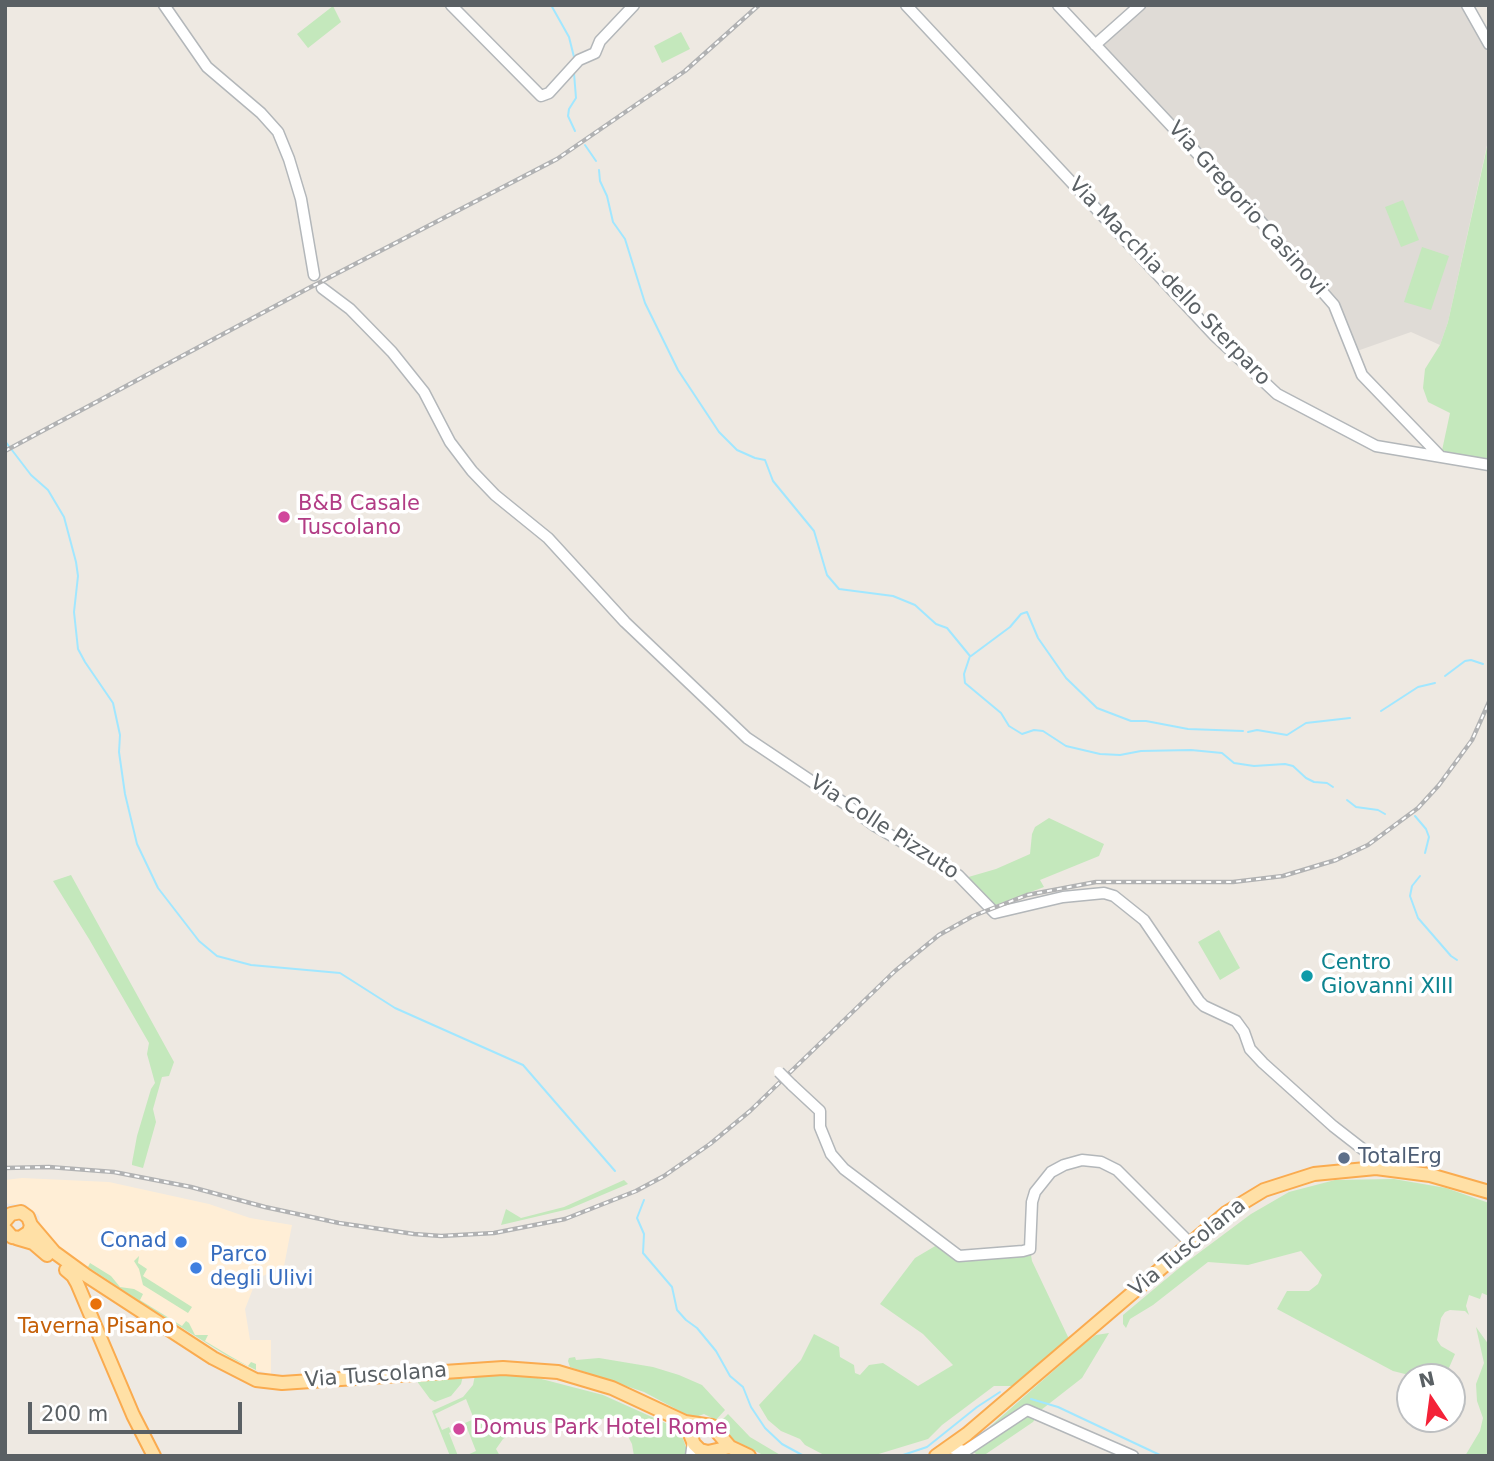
<!DOCTYPE html>
<style>
body{margin:0}
#map{position:relative;width:1494px;height:1461px;overflow:hidden;background:#eee9e2;font-family:"DejaVu Sans",sans-serif}
canvas{display:block}
.frame{position:absolute;inset:0;border:7px solid #5a6064;pointer-events:none}
.north{position:absolute;left:1396px;top:1363px;width:70px;height:70px;box-sizing:border-box;background:#fff;border:2px solid #bdbfc1;border-radius:50%;rotate:347deg;font-size:19px;font-weight:700;line-height:28px;text-align:center;color:#5a6064}
.north::after{content:'';display:block;margin:auto;width:24px;height:32px;background:#f42238;clip-path:polygon(50% 0,100% 100%,50% 72%,0 100%)}
.scale{position:absolute;left:28px;top:1402px;width:214px;height:32px;box-sizing:border-box;border:4px solid #5a6064;border-top:0;padding-left:9px;font-size:21px;line-height:24px;white-space:nowrap;color:#5a6064;-webkit-text-stroke:5px #fff;paint-order:stroke}
</style>
<div id="map">
<canvas width="1494" height="1461"></canvas>
<div class="frame"></div>
<div class="north">N</div>
<div class="scale">200 m</div>
</div>
<script>
const ctx = document.querySelector('canvas').getContext('2d');
ctx.lineJoin = 'round';
function fillPath(path, color) { ctx.fillStyle = color; ctx.fill(path, 'evenodd'); }
const poly = rows => new Path2D(rows.map(r => 'M' + r).join(''));
function strokePath(path, color, width, dash) { ctx.strokeStyle = color; ctx.lineWidth = width; ctx.lineCap = dash ? 'butt' : 'round'; ctx.setLineDash(dash || []); ctx.stroke(path); }
function drawText(font, color, halo, rows, align = 'center') {
  ctx.font = font + ' "DejaVu Sans",sans-serif'; ctx.lineWidth = 7; ctx.setLineDash([]); ctx.textBaseline = 'middle'; ctx.strokeStyle = halo; ctx.fillStyle = color; for (const [text, x, y, turn = 0] of rows) {
    ctx.save(); ctx.translate(x, y); ctx.rotate((+turn || 0) * Math.PI / 180); ctx.textAlign = isNaN(turn) ? turn : align; if (halo) ctx.strokeText(text, 0, 0); ctx.fillText(text, 0, 0); ctx.restore();
  }
}
fillPath(poly([
 [22,1178,109,1182,209,1204,250,1218,292,1225,284,1266,263,1276,254,1286,245,1309,250,1340,271,1340,271,1374,250,1368,229,1357,75,1259,53,1242,41,1227,39,1216,25,1204,9,1204,5,1202,5,1180]
]), '#ffeed6');
fillPath(poly([
 [1146,5,1462,5,1489,54,1489,136,1448,322,1440,345,1411,332,1357,351,1335,300,1251,203,1100,46]
]), '#dfdbd6');
fillPath(poly([
 [333,6,341,22,308,48,297,34],
 [681,32,690,49,662,63,654,46],
 [1487,147,1489,148,1489,463,1441,455,1450,413,1428,402,1423,388,1425,369,1440,345,1448,322],
 [1403,200,1419,240,1401,247,1385,207],
 [1422,247,1449,256,1431,310,1404,302],
 [1049,818,1104,844,1099,856,1040,880,1044,887,993,906,965,878,996,869,1030,854,1032,834,1035,827],
 [71,875,174,1062,169,1076,162,1077,153,1109,156,1122,143,1168,132,1165,132,1163,137,1136,151,1089,155,1083,147,1054,149,1043,89,939,53,881],
 [1219,930,1240,968,1220,980,1198,942],
 [1394,1179,1446,1188,1489,1203,1489,1296,1482,1293,1480,1299,1469,1295,1466,1306,1469,1315,1465,1311,1450,1310,1445,1312,1441,1318,1437,1340,1441,1346,1455,1354,1445,1377,1417,1377,1393,1371,1277,1309,1287,1291,1309,1291,1318,1284,1322,1275,1301,1251,1248,1265,1208,1262,1153,1305,1130,1319,1126,1328,1123,1324,1123,1315,1184,1264,1251,1214,1289,1192,1335,1180],
 [624,1180,628,1184,569,1209,501,1225,506,1209,521,1218,564,1207],
 [942,1242,959,1256,1030,1249,1032,1261,1069,1339,1014,1386,994,1386,942,1425,928,1439,872,1456,826,1456,805,1445,800,1439,781,1431,768,1420,759,1405,801,1360,814,1334,839,1347,840,1357,854,1365,855,1373,860,1375,869,1365,883,1363,918,1386,953,1365,923,1334,880,1304,915,1258],
 [139,1256,138,1263,147,1269,143,1276,192,1307,188,1313,143,1285,139,1269,134,1261],
 [90,1263,111,1276,120,1287,134,1289,143,1294,140,1300,182,1326,186,1321,189,1323,195,1335,208,1335,205,1341,230,1356,248,1366,251,1362,256,1364,256,1370,229,1357,147,1306,88,1267],
 [1476,1327,1489,1345,1489,1456,1465,1456,1480,1431,1483,1418,1477,1401,1476,1384,1484,1363],
 [1109,1333,1082,1378,1041,1410,1033,1422,983,1456,978,1456,968,1446,1084,1344,1096,1335],
 [575,1357,576,1360,599,1358,653,1367,679,1375,702,1385,725,1410,716,1420,704,1414,693,1418,644,1392,570,1367,568,1361,569,1358],
 [475,1375,530,1376,603,1395,672,1426,682,1436,686,1447,686,1456,634,1456,632,1444,617,1415,586,1423,528,1423,503,1439,496,1449,500,1456,465,1456,476,1451,465,1423,474,1419,466,1399,435,1414,442,1430,449,1427,451,1432,449,1433,458,1456,450,1456,432,1411,463,1397,473,1385],
 [463,1376,461,1384,451,1396,435,1402,430,1399,416,1380],
 [728,1414,750,1437,782,1456,765,1456,720,1433,719,1423]
]), '#c4e8bc');
strokePath(poly([
 [551,5,569,37,574,57],
 [574,73,576,98,569,109,568,116,575,131],
 [585,145,596,161],
 [599,170,600,181,607,196,613,222,625,239,645,303,678,370,719,432,737,450,755,458,765,460,773,481,814,531,827,575,839,589,893,596,915,605,936,624,947,628,970,656,964,674,965,683,1001,713,1009,726,1022,734,1034,730,1043,731,1066,746,1100,754,1120,755,1141,751,1191,750,1222,753,1234,763,1254,766,1285,764,1293,766,1306,778,1314,782,1327,783,1333,787],
 [5,441,31,475,48,490,64,517,76,562,78,576,74,612,78,649,85,662,113,703,120,735,119,752,125,794,137,844,158,888,199,941,217,956,251,965,340,973,395,1008,523,1065,615,1171],
 [971,656,1010,627,1021,614,1027,612,1038,638,1066,678,1097,708,1131,721,1146,721,1188,729,1243,731],
 [1445,676,1465,661,1471,660,1483,664],
 [1381,711,1418,687,1435,683],
 [1248,732,1257,730,1287,735,1306,723,1350,718],
 [1347,800,1356,807,1378,810,1385,814],
 [1415,816,1426,829,1429,837,1425,853],
 [1420,876,1412,886,1410,896,1418,918,1451,956,1457,960],
 [644,1200,637,1218,644,1234,643,1253,672,1287,677,1310,686,1320,697,1328,716,1351,730,1376,743,1387,751,1407,765,1428,782,1444,804,1456],
 [1031,1399,1058,1407,1162,1456],
 [900,1456,927,1447,977,1407,1000,1392]
]), '#a1e7ff', 2);
const minor = poly([
 [164,5,207,67,261,113,278,132,289,159,301,199,314,275],
 [451,5,541,96,549,93,579,60,595,53,600,41,634,5],
 [906,5,1215,336,1277,394,1376,446,1489,465],
 [1058,5,1255,215,1334,305,1362,375,1441,457],
 [1467,5,1489,44],
 [1095,45,1140,5],
 [322,288,350,309,392,352,424,392,450,442,472,471,495,495,548,538,625,622,747,738,847,805,875,826,958,875,995,913,1063,897,1104,893,1114,896,1144,920,1199,1001,1204,1006,1236,1021,1244,1032,1250,1049,1263,1063,1333,1126,1387,1168],
 [792,1085,820,1111,820,1127,831,1154,844,1169,959,1256,1023,1251,1030,1249,1032,1202,1035,1192,1051,1172,1064,1165,1082,1160,1101,1162,1117,1170,1190,1243],
 [949,1448,965,1451,1027,1410,1133,1456],
 [691,1456,693,1441]
]);
const major = poly([
 [5,1221,11,1214,21,1212,28,1217,31,1225,29,1232,20,1238,12,1237,5,1229],
 [31,1225,54,1252,87,1276,213,1358,256,1380,282,1383,503,1368,558,1372,612,1388,685,1422,712,1426,730,1447,749,1456],
 [16,1238,33,1243,47,1255],
 [66,1270,73,1276,77,1283,133,1415,154,1456],
 [685,1422,694,1444,700,1450,708,1452,730,1447],
 [936,1456,967,1434,1226,1213,1264,1190,1314,1174,1376,1168,1430,1175,1489,1192]
]);
strokePath(minor, '#b3b7ba', 13);
strokePath(major, '#faab4f', 16);
strokePath(minor, '#fff', 10);
strokePath(major, '#ffe0a6', 12);
const rail = poly([
 [5,451,307,289,557,159,685,71,759,5],
 [5,1168,49,1167,114,1172,191,1187,265,1207,339,1223,414,1234,441,1236,494,1233,565,1219,636,1191,664,1176,710,1144,750,1111,895,971,939,935,973,916,1027,895,1096,882,1233,882,1283,876,1336,860,1368,845,1418,808,1439,785,1472,740,1489,702]
]);
strokePath(rail, '#b1b2b3', 4.5);
strokePath(rail, '#fff', 2, [5]);
const minorBridge = poly([
 [779,1072,792,1085]
]);
strokePath(minorBridge, '#b3b7ba', 13, []);
strokePath(minorBridge, '#fff', 10);
for (const [x, y, r, color] of [
 [284,517,7,"#d1479c"],
 [1307,976,7,"#0f9aa8"],
 [1344,1158,7,"#5c6f8a"],
 [181,1242,7,"#3f7fe0"],
 [196,1268,7,"#3f7fe0"],
 [96,1304,7,"#e8710a"],
 [459,1429,7,"#d1479c"]
]) { const dot = new Path2D(); dot.arc(x, y, r, 0, 2 * Math.PI); ctx.fillStyle = color; ctx.fill(dot); strokePath(dot, '#fff', 2.5); }
drawText('21px', '#5a6064', '#fff', [
 ["Via Gregorio Casinovi",1247,209,48],
 ["Via Macchia dello Sterparo",1169,282,46],
 ["Via Colle Pizzuto",884,828,33],
 ["Via Tuscolana",1188,1248,-39],
 ["Via Tuscolana",376,1376,-4]
]);
drawText('21px', '#b23c85', '#fff', [
 ["B&B Casale",298,505],
 ["Tuscolano",298,529],
 ["Domus Park Hotel Rome",473,1429]
], 'left');
drawText('21px', '#0d838f', '#fff', [
 ["Centro",1321,964],
 ["Giovanni XIII",1321,988]
], 'left');
drawText('21px', '#4e5e75', '#fff', [
 ["TotalErg",1358,1158]
], 'left');
drawText('21px', '#366cbe', '#fff', [
 ["Conad",167,1242],
 ["Parco",210,1256,"left"],
 ["degli Ulivi",210,1280,"left"]
], 'right');
drawText('21px', '#c56008', '#fff', [
 ["Taverna Pisano",96,1328]
]);
</script>
